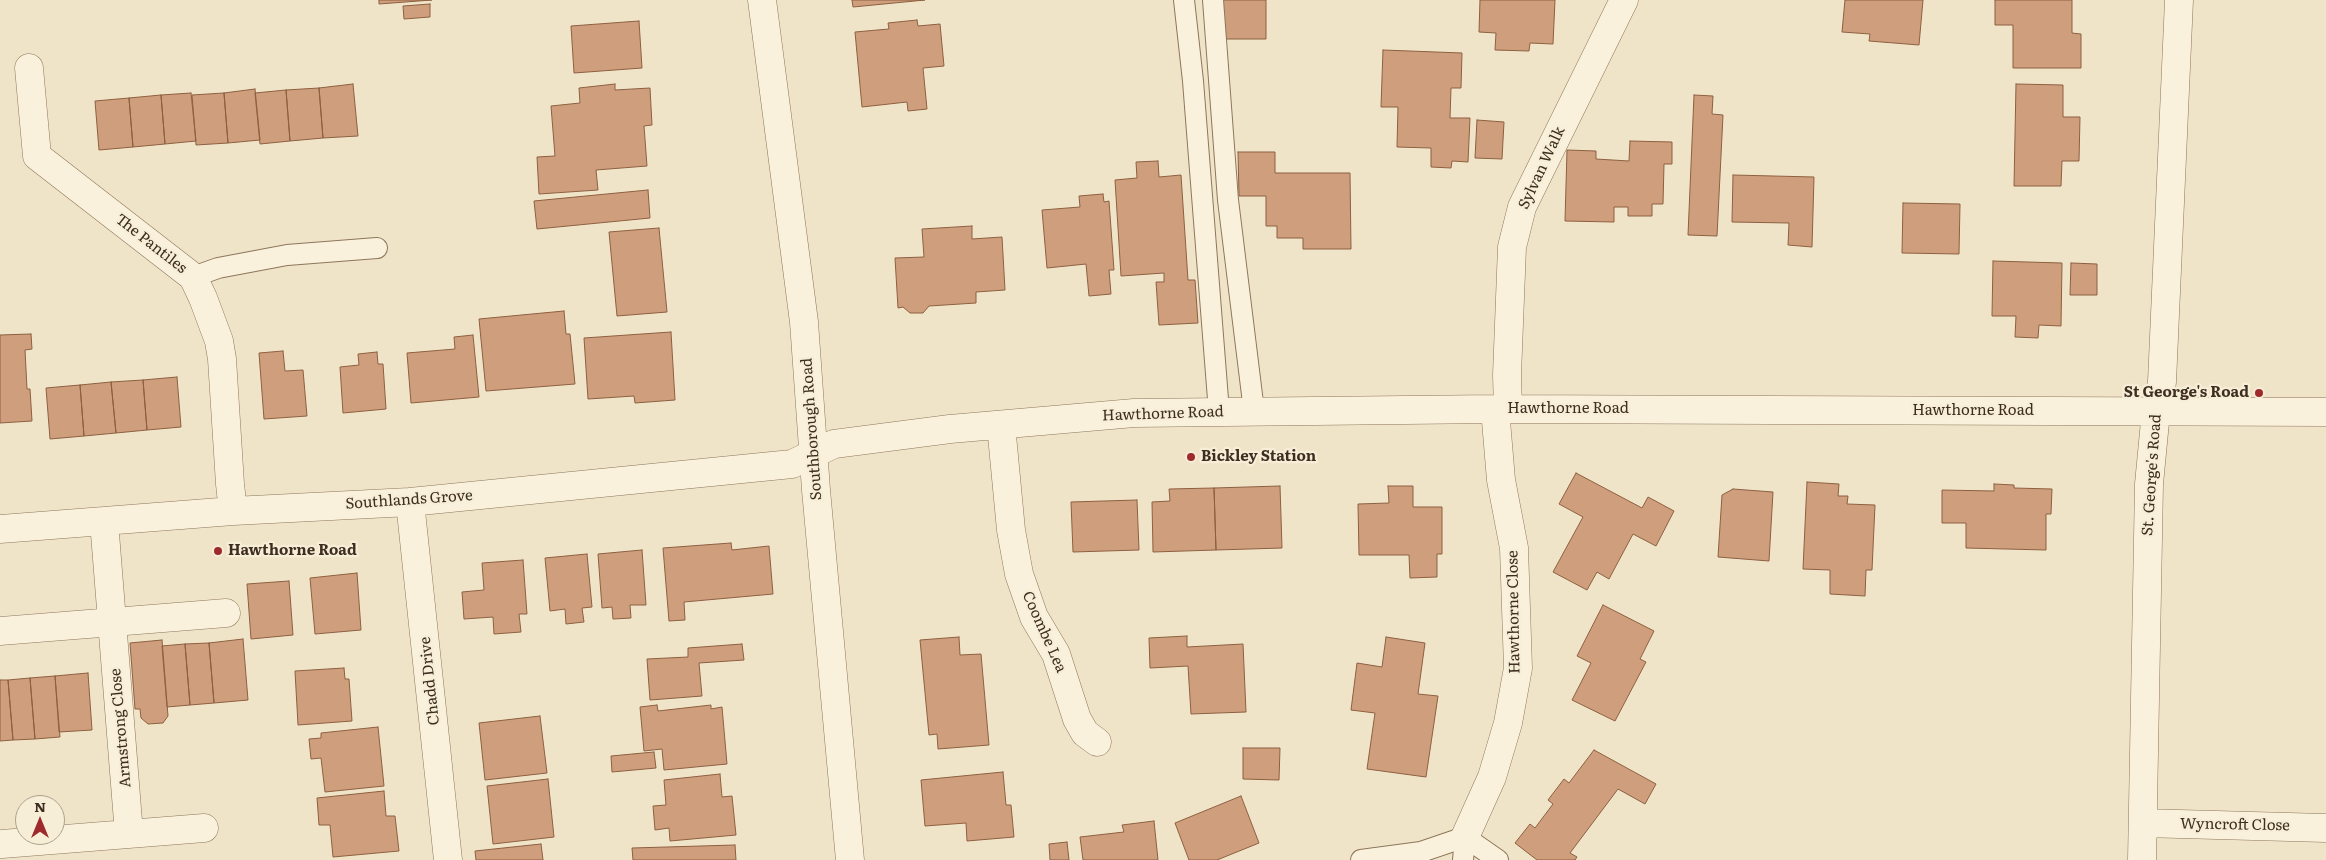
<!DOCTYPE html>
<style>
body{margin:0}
#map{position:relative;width:2326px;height:860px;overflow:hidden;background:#f0e4c8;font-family:Literata,serif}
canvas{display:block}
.north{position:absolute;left:15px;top:795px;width:50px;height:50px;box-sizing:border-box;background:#f7eed8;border:1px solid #ada18e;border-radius:50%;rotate:0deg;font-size:14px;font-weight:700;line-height:20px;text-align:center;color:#3d2e20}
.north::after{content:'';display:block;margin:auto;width:18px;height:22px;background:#9e2a2b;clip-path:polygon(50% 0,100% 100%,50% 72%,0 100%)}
</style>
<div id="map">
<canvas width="2326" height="860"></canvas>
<div class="north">N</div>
</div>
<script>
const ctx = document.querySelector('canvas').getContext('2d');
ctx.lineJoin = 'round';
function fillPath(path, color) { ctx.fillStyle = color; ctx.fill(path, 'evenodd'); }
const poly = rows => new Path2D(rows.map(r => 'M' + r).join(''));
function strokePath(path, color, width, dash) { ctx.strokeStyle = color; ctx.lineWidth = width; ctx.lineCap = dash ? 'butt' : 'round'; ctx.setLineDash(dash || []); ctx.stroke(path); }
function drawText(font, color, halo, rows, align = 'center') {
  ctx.font = font + ' Literata,serif'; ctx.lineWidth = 4.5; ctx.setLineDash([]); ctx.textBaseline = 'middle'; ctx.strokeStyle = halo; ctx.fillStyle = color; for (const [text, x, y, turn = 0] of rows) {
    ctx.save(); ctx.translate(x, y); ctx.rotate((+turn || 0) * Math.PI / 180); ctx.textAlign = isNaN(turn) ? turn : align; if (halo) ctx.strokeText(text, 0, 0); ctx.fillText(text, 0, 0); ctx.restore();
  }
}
const building = poly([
 [379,0,432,0,379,4,379,0],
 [852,0,925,0,853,7,852,0],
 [1221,0,1266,0,1266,39,1222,39,1221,0],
 [1480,0,1555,0,1553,44,1530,43,1529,51,1495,50,1496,33,1479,32,1480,0],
 [1845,0,1923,0,1919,45,1869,41,1870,34,1842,32,1845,0],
 [1995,0,2072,0,2072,33,2081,34,2081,68,2013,68,2013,25,1995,25,1995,0],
 [430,4,430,17,404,19,403,6,430,4],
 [917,20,918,26,940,24,944,66,923,68,927,109,908,111,907,102,862,107,855,32,889,29,888,23,917,20],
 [639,21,642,68,574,73,571,26,639,21],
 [1383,50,1462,53,1461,88,1451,88,1450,118,1470,118,1468,162,1452,161,1451,168,1431,167,1431,148,1397,147,1398,107,1381,107,1383,50],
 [353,84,358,136,323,138,319,88,353,84],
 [615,84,615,90,650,88,652,125,644,126,647,166,596,170,598,190,539,194,537,157,555,156,551,106,580,103,579,88,615,84],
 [2016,84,2063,85,2063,117,2080,117,2079,161,2062,161,2061,186,2014,186,2016,84],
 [319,88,323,138,290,141,286,90,319,88],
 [255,89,260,140,228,143,224,93,255,89],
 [286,90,290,141,260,144,255,93,286,90],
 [191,93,196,141,165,144,161,95,191,93],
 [224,93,228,143,196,145,192,95,224,93],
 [161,95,165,144,133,147,129,98,161,95],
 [1694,95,1713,96,1712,114,1723,115,1717,236,1688,235,1694,95],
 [129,98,133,147,99,150,95,101,129,98],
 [1477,120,1504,122,1502,159,1475,158,1477,120],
 [1630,141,1672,142,1672,164,1664,164,1663,204,1652,204,1652,216,1628,216,1628,207,1614,207,1614,222,1565,221,1567,150,1596,151,1596,159,1629,161,1630,141],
 [1238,152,1275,152,1275,173,1350,173,1351,249,1303,249,1303,238,1277,238,1277,226,1266,226,1266,196,1239,196,1238,152],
 [1158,161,1159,177,1181,175,1188,280,1195,280,1198,323,1159,325,1156,282,1164,282,1164,273,1121,276,1115,180,1137,178,1136,162,1158,161],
 [1733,175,1814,177,1812,247,1788,245,1789,223,1732,222,1733,175],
 [648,190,650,218,537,229,534,201,648,190],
 [1103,194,1104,202,1109,201,1114,270,1109,270,1111,294,1089,296,1086,264,1047,268,1042,210,1080,207,1079,196,1103,194],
 [1903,203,1960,204,1959,254,1902,253,1903,203],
 [972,226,972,239,1002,237,1005,290,976,292,976,303,929,306,923,313,910,313,903,307,898,308,895,258,924,257,922,229,972,226],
 [659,228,667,312,617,316,609,232,659,228],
 [1993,261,2062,263,2061,326,2039,325,2038,338,2015,337,2016,316,1992,316,1993,261],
 [2071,263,2097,264,2097,295,2070,295,2071,263],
 [564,311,566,334,570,334,575,384,486,391,479,319,564,311],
 [671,332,675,400,635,403,634,396,588,399,584,338,671,332],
 [31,334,32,349,25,350,27,389,30,389,32,421,0,423,0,335,31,334],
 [473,335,479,397,411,403,407,353,455,349,454,337,473,335],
 [283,351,285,371,303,370,307,416,264,419,259,353,283,351],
 [377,352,378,364,383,364,386,409,343,413,340,367,359,365,358,354,377,352],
 [177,377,181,427,147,430,143,380,177,377],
 [143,380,147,430,116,433,111,382,143,380],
 [111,382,116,433,84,436,80,385,111,382],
 [80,385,84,436,50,439,46,388,80,385],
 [1576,473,1642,508,1648,497,1674,511,1656,546,1633,534,1609,579,1597,572,1587,590,1553,572,1583,517,1559,504,1576,473],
 [1807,482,1839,484,1838,496,1848,496,1847,504,1875,505,1872,570,1866,570,1865,596,1830,594,1830,570,1803,569,1807,482],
 [1994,484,2014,485,2014,488,2052,489,2051,514,2046,514,2046,550,1966,548,1966,523,1942,523,1942,490,1994,491,1994,484],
 [1280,486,1282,548,1216,550,1214,488,1280,486],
 [1388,486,1413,486,1413,507,1442,507,1442,554,1437,554,1437,577,1410,578,1409,555,1359,555,1358,504,1389,503,1388,486],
 [1214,488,1216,550,1153,552,1152,502,1170,501,1169,489,1214,488],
 [1733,489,1773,492,1769,561,1718,557,1722,495,1733,489],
 [1137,500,1139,550,1073,552,1071,502,1137,500],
 [731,543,732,550,769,546,773,594,684,602,685,620,669,621,663,548,731,543],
 [642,550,646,605,630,605,631,618,613,619,612,607,602,608,598,554,642,550],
 [587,554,592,607,582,608,584,622,566,624,565,609,550,611,545,558,587,554],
 [523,560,527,614,519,614,521,632,494,634,493,617,464,619,462,592,484,590,482,563,523,560],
 [357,573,361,630,315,634,310,578,357,573],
 [289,581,293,635,251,639,247,584,289,581],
 [1603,605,1654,631,1640,659,1646,662,1615,721,1572,700,1591,663,1577,656,1603,605],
 [1187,636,1187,647,1243,644,1246,712,1191,714,1188,666,1150,668,1149,638,1187,636],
 [959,637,960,655,981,654,989,745,938,749,937,734,929,735,920,640,959,637],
 [1386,637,1425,643,1418,694,1438,696,1426,777,1367,769,1375,713,1351,710,1357,663,1382,667,1386,637],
 [243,639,248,700,214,703,209,643,243,639],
 [162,640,168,716,163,723,148,724,141,718,140,709,135,709,130,643,162,640],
 [209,643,214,703,190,705,185,644,209,643],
 [185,644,190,705,167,707,162,646,185,644],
 [742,644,744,660,699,663,702,696,650,700,647,659,688,657,688,648,742,644],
 [344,668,345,679,349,679,352,721,298,725,295,671,344,668],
 [88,673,92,730,59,732,55,676,88,673],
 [55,676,60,737,35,739,30,678,55,676],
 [30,678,35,739,13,740,8,680,30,678],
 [0,680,8,680,13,740,0,741,0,680],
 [657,705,658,711,711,705,711,709,722,707,727,764,664,770,662,749,644,751,640,707,657,705],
 [540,716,547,773,485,780,479,723,540,716],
 [378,727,384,786,325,792,321,758,311,759,309,739,321,738,321,733,378,727],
 [1243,748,1280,748,1279,780,1243,779,1243,748],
 [1594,750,1656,784,1645,804,1618,789,1570,853,1577,857,1575,860,1537,860,1515,843,1530,824,1535,828,1553,804,1548,800,1564,779,1569,783,1594,750],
 [654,752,656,768,612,772,611,756,654,752],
 [1003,772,1006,805,1011,805,1014,837,967,841,966,823,925,826,921,780,1003,772],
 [720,774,722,797,732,796,736,835,670,841,669,828,655,830,653,806,666,805,664,780,720,774],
 [548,779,554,837,493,844,487,786,548,779],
 [384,791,386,816,395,816,399,851,333,857,330,825,319,825,317,798,384,791],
 [1241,796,1259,843,1217,860,1189,860,1175,823,1241,796],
 [1154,821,1158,860,1083,860,1080,837,1124,832,1122,825,1154,821],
 [1067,842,1069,860,1050,860,1049,844,1067,842],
 [541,844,543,860,476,860,475,851,541,844],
 [735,845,736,860,633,860,632,848,735,845]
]);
fillPath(building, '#cf9f7d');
strokePath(building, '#8d5f41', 1);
const service = poly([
 [1184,0,1193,81,1219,412],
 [1213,0,1228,200,1254,411],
 [193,277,218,268,287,255,377,248],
 [1465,837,1498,860],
 [1361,860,1421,852,1465,837],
 [1463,860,1465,837]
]);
const minor = poly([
 [29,68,37,156,193,277,203,298,219,341,222,359,230,484,233,511],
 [1508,409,1507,375,1512,247,1522,207,1624,0],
 [1001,425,1011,530,1019,574,1034,617,1056,654,1077,719,1085,733,1097,742],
 [410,502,448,860],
 [104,521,129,834],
 [0,529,233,511,410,502,792,464,834,444,950,429,1134,413,1495,409,2326,412],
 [0,631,226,613],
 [2143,823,2326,828],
 [1465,837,1492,777,1508,723,1518,668,1514,548,1501,480,1495,409],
 [2,844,204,828],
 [2142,860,2149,484,2156,411,2162,382,2179,0]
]);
const tertiary = poly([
 [762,0,804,322,816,490,850,860]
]);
strokePath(service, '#8d765c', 22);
strokePath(minor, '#8d765c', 29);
strokePath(tertiary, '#8d765c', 29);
strokePath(service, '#faf1dc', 20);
strokePath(minor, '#faf1dc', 28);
strokePath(tertiary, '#faf1dc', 28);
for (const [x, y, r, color] of [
 [2259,393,5,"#9e2a2b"],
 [1191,457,5,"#9e2a2b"],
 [218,551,5,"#9e2a2b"]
]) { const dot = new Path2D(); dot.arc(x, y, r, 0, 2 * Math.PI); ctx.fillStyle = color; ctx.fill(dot); strokePath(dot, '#f7eed8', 2); }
drawText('15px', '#3d2e20', '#f7eed8', [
 ["Sylvan Walk",1542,168,-65],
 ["The Pantiles",151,244,38],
 ["Hawthorne Road",1568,409],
 ["Hawthorne Road",1973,411],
 ["Hawthorne Road",1163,414,-2],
 ["Southborough Road",812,429,-94],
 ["St. George's Road",2152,475,-86],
 ["Southlands Grove",409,500,-4],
 ["Hawthorne Close",1514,612,-91],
 ["Coombe Lea",1044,632,66],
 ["Chadd Drive",430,681,-96],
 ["Armstrong Close",121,728,-95],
 ["Wyncroft Close",2235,825,1]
]);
drawText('bold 15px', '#3d2e20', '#f7eed8', [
 ["St George's Road",2249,393,"right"],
 ["Bickley Station",1201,457],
 ["Hawthorne Road",228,551]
], 'left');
</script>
